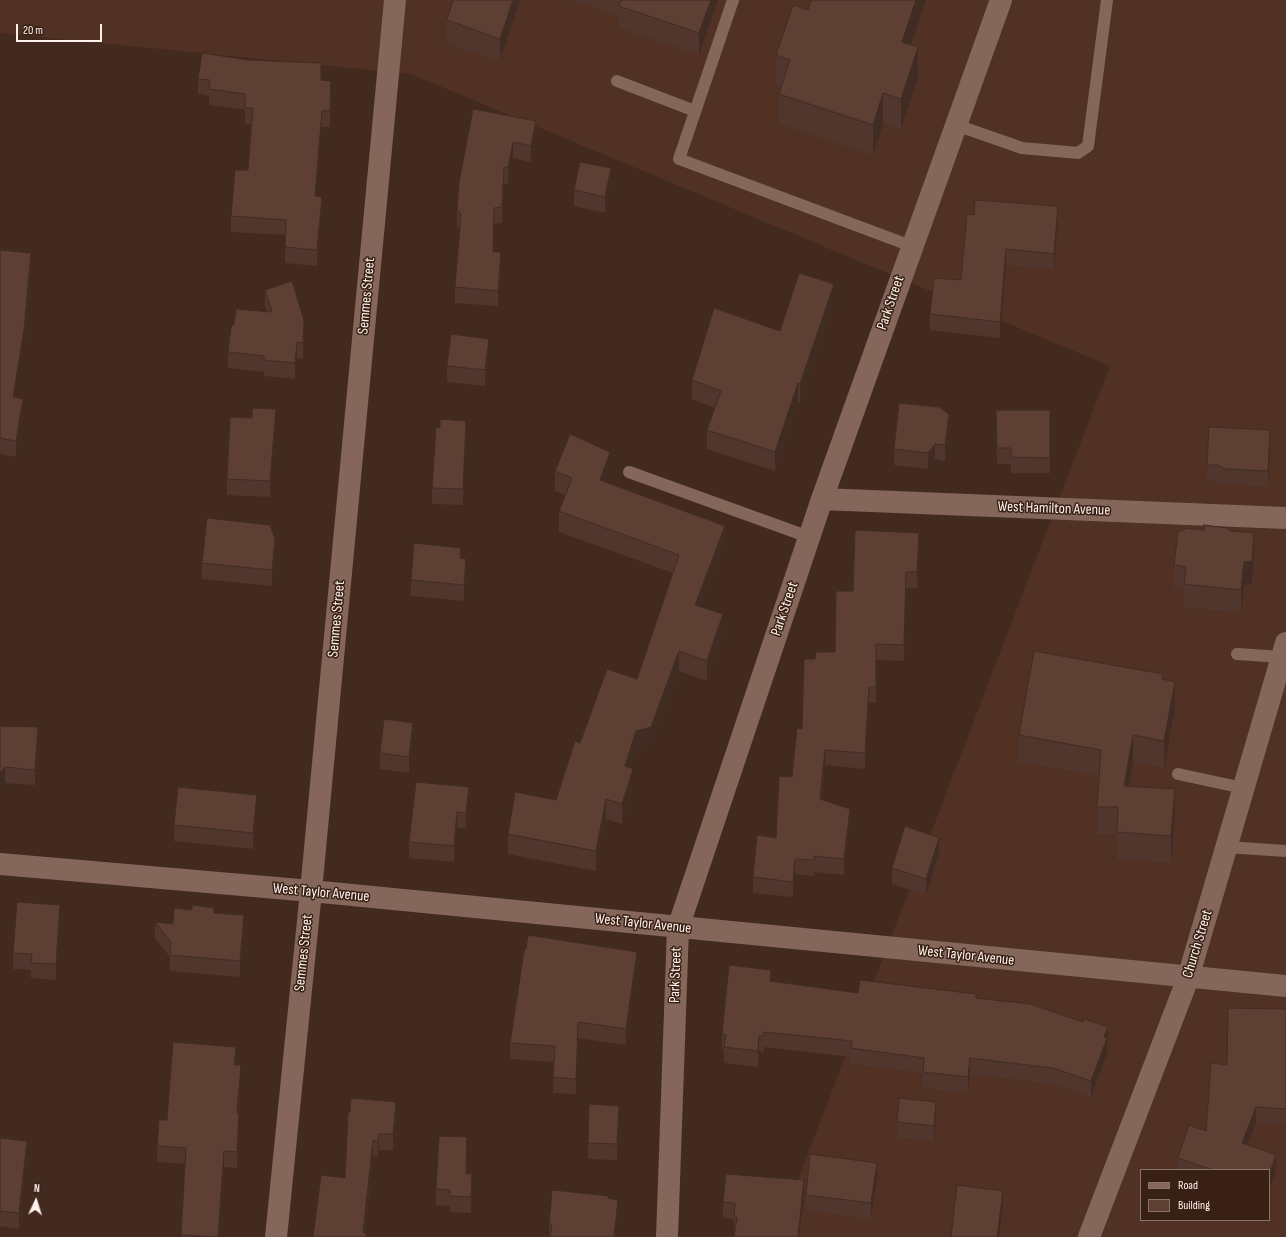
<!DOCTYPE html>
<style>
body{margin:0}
#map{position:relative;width:1286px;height:1237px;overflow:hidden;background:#432a1f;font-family:"Sofia Sans Condensed",sans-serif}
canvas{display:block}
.legend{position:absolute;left:1140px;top:1169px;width:130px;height:52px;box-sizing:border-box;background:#382015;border:1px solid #87746b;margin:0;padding:5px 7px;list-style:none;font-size:12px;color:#fef1eb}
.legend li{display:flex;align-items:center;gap:8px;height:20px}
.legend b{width:20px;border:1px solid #87746b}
.north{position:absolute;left:16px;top:1181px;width:40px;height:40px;-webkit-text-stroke:3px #382015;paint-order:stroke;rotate:4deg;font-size:11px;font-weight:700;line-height:16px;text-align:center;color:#fef1eb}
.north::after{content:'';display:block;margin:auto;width:14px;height:18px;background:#fef1eb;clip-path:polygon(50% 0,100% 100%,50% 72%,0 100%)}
.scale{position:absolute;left:16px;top:24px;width:86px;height:18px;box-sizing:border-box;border:2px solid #fef1eb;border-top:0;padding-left:5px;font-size:12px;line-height:14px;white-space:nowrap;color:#fef1eb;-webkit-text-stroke:3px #382015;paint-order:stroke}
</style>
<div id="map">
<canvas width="1286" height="1237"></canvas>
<ul class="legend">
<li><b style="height:5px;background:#84675a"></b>Road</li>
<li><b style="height:11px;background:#5d3f33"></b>Building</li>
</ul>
<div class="north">N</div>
<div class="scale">20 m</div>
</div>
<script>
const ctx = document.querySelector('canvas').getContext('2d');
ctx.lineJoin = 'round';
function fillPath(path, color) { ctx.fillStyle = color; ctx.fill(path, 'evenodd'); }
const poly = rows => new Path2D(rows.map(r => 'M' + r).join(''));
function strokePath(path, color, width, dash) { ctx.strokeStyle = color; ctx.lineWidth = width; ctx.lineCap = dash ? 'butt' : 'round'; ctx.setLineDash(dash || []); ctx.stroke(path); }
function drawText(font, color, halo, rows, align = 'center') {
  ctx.font = font + ' "Sofia Sans Condensed",sans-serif'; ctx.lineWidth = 3; ctx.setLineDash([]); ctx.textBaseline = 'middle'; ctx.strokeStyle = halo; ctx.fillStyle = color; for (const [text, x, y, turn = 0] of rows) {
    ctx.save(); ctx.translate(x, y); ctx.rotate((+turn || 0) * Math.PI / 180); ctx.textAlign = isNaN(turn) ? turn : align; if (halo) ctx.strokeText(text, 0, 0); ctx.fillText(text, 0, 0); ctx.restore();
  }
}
fillPath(poly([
 [0,0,1286,0,1286,1237,776,1237,1110,366,411,74,0,33],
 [1141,1170,1269,1170,1269,1220,1141,1220]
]), '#503123');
strokePath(poly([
 [733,0,679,159,911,246],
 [617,81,695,111],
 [956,125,1022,148,1078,153,1088,146,1107,0],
 [629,472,809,537],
 [1237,654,1282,657],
 [1178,774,1243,788],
 [1226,847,1286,851]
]), '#84675a', 12);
strokePath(poly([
 [822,499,1286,518],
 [0,864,311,891,1286,986],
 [276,1237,311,891,395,0],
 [667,1237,678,928,822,499,1001,0],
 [1089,1237,1188,978,1286,643]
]), '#84675a', 22);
fillPath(poly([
 [520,0,500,61,447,43,447,20],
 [574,0,718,0,699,55,619,28,619,16],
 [811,0,926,0,911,45,918,78,901,129,883,124,873,155,779,124,779,94,781,86,776,85,776,55,808,10],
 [198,79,321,80,331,96,330,127,322,127,316,196,322,212,317,266,285,263,285,235,231,232,231,216,248,170,251,124,245,124,245,110,209,105,209,96,198,94],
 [473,109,536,137,531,162,513,158,508,184,504,183,502,223,494,224,493,252,501,268,498,306,455,303,455,287,460,228,457,225,457,209],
 [611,184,605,213,574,206,574,190],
 [967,214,1058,222,1054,269,1006,265,1000,338,930,330,930,314,961,280],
 [0,250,31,269,24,346,15,397,23,414,16,457,0,454],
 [265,290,304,336,303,359,297,358,295,379,264,376,264,372,228,368,228,352,267,312,265,305],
 [834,303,800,403,798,402,775,471,707,449,707,430,715,408,692,399,692,380,780,331],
 [489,355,485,386,447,382,447,366],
 [996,410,1050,410,1050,473,1011,473,1011,464,997,464],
 [276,425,270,497,227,495,227,479],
 [440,428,466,437,463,505,432,504,432,488],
 [949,430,945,461,935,459,928,469,894,465,894,449],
 [1270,446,1268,487,1225,484,1218,481,1207,480,1207,465],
 [555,471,610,472,606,482,725,546,701,607,723,635,707,681,679,671,651,747,636,751,631,768,633,789,622,824,606,819,596,871,508,854,508,834,556,800,580,743,637,679,673,573,559,532,559,511,565,495,555,491],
 [919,549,917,588,906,588,904,661,876,660,876,703,869,703,865,769,825,765,822,799,850,825,844,875,814,872,814,876,795,874,793,897,753,893,753,877,776,838,792,777,802,729,815,659,835,652,853,591],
 [275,554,272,586,202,579,202,563],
 [1254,557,1252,584,1244,586,1241,613,1184,607,1184,590,1174,588,1174,565],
 [461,558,466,574,464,601,411,596,411,580],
 [1163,680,1175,709,1164,768,1133,762,1129,786,1175,816,1171,863,1117,859,1117,835,1097,834,1097,807,1099,776,1019,762,1019,735],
 [0,726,38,743,35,785,5,783],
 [413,739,409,773,380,769,380,753],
 [469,803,466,828,457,828,454,862,409,858,409,842],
 [257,811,253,849,174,841,174,825],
 [939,854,926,895,892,884,892,868],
 [214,913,244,931,240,977,170,971,170,957,155,938,155,922,173,924],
 [60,921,56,980,31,978,31,970,13,969,13,953],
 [637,968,626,1045,578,1038,576,1094,553,1093,554,1062,510,1059,510,1043],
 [771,981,858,993,976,998,1108,1043,1107,1045,1107,1054,1091,1097,1053,1084,970,1074,968,1093,923,1088,923,1073,851,1064,851,1057,764,1047,764,1052,759,1051,758,1067,724,1063,724,1050,722,1049,722,1034],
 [1286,1009,1286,1125,1256,1123,1247,1145,1276,1171,1269,1190,1269,1170,1178,1170,1178,1158,1206,1131,1227,1065],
 [235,1065,241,1081,239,1113,239,1129,237,1168,224,1167,219,1237,181,1237,185,1164,157,1162,157,1146,167,1120],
 [348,1112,396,1117,393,1150,379,1150,378,1157,373,1156,365,1233,367,1237,321,1175,345,1178],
 [936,1118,934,1141,897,1138,897,1122],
 [619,1121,617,1160,588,1159,588,1143],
 [0,1138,27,1157,19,1229,0,1226],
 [467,1153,466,1174,472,1189,471,1213,450,1212,450,1206,436,1205,436,1189],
 [877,1179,871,1219,806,1211,806,1195],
 [804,1196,799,1237,734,1237,734,1219,723,1218,723,1202],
 [609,1198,618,1216,616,1237,549,1237,549,1224]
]), '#50362c');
fillPath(poly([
 [513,0,520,0,500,61,500,39],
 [711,0,718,0,699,55,699,33],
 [916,0,926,0,902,72,902,42],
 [918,47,918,78,901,129,901,99],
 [331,81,331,96,330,127,330,111],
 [883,93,883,124,873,155,873,125],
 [322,111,322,127,315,212,315,196],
 [536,121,536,137,531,162,531,146],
 [513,142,513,158,508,184,508,168],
 [504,167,504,183,502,223,502,207],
 [611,168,611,184,605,213,605,197],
 [322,197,322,212,317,266,317,250],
 [1058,206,1058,222,1054,269,1054,254],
 [494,208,494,224,493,267,493,252],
 [1006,249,1006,265,1000,338,1000,322],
 [501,252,501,268,498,306,498,291],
 [31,253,31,269,24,346,13,413,13,397],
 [834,284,834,303,800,403,800,384],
 [304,320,304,336,303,359,303,343],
 [489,339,489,355,485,386,485,370],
 [297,342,297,358,295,379,295,363],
 [798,383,798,402,775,471,775,452],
 [23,399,23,414,16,457,16,441],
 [276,409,276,425,270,497,270,481],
 [949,414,949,430,945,461,945,445],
 [466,421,466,437,463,505,463,489],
 [1270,430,1270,446,1268,487,1268,471],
 [935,444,935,459,928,469,928,453],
 [610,452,610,472,600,500,600,480],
 [725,526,725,546,695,625,695,605],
 [919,533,919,549,917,588,917,572],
 [1254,533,1254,557,1252,584,1244,586,1241,613,1241,590,1244,562],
 [275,539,275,554,272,586,272,570],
 [466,559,466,574,464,601,464,585],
 [723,614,723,635,707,681,707,661],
 [679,651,679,671,651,747,636,751,625,786,625,766,636,731],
 [1175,682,1175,709,1164,768,1164,741],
 [869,687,869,703,865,769,865,753],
 [413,723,413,739,409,773,409,757],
 [38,727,38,743,35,785,35,770],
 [1133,735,1133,762,1124,813,1124,786],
 [825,750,825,765,820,814,820,799],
 [5,767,5,783,0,789,0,773],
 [633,769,633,789,622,824,622,804],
 [469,787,469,803,466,828,466,813],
 [1175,789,1175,816,1171,863,1171,836],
 [257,795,257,811,253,849,253,833],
 [606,799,606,819,596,871,596,851],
 [850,809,850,825,844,875,844,859],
 [457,812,457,828,454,862,454,846],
 [939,838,939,854,926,895,926,879],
 [795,859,795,874,793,897,793,882],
 [60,905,60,921,56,980,56,964],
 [244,915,244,931,240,977,240,961],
 [637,952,637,968,626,1045,626,1029],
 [578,1022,578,1038,576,1094,576,1079],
 [1108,1027,1107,1054,1091,1097,1091,1081,1104,1037],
 [759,1036,759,1051,758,1067,758,1051],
 [236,1047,236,1063,234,1081,234,1065],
 [970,1058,970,1074,968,1093,968,1077],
 [241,1065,241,1081,237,1129,237,1113],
 [396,1102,396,1117,393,1150,393,1134],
 [936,1102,936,1118,934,1141,934,1126],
 [619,1106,619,1121,617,1160,617,1144],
 [1256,1107,1256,1123,1242,1159,1242,1143],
 [239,1113,239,1129,237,1168,237,1152],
 [379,1134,379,1150,378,1157,378,1141],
 [467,1137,467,1153,466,1189,466,1174],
 [373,1140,373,1156,364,1237,363,1233],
 [27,1141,27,1157,19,1229,19,1213],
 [224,1151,224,1167,219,1237,218,1237],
 [1276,1155,1276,1171,1269,1190,1269,1175],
 [877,1163,877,1179,871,1219,871,1203],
 [472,1174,472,1189,471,1213,471,1197],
 [804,1180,804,1196,799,1237,798,1237],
 [1003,1191,1003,1206,999,1237,997,1237],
 [618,1200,618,1216,616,1237,614,1237]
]), '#412c24');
const building = poly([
 [453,0,513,0,500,39,447,20,453,0],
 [621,0,711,0,699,33,619,6,621,0],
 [811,0,916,0,902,42,918,47,901,99,883,93,873,125,779,94,790,60,776,55,793,5,808,10,811,0],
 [202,53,248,60,321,63,321,80,331,81,330,111,322,111,315,196,322,197,317,250,285,247,286,220,231,216,235,170,248,170,253,108,245,108,245,94,209,89,210,80,198,79,202,53],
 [473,109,536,121,531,146,513,142,508,168,504,167,502,207,494,208,493,252,501,252,498,291,455,287,461,214,457,209,459,182,473,109],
 [580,162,611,168,605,197,574,190,580,162],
 [975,200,1058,206,1054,254,1006,249,1000,322,930,314,934,278,961,280,967,214,974,215,975,200],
 [0,250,31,253,24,330,13,397,23,399,16,441,0,438,0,250],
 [799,273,834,284,800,384,798,383,775,452,707,430,721,391,692,380,714,308,780,331,799,273],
 [292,281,304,320,303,343,297,342,295,363,264,360,264,356,228,352,231,327,234,324,236,309,272,312,265,290,292,281],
 [451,334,489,339,485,370,447,366,451,334],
 [899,403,939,407,949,414,945,445,935,444,928,453,894,449,899,403],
 [252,408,276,409,270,481,227,479,230,417,252,418,252,408],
 [996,410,1050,410,1050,458,1011,457,1011,448,997,448,996,410],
 [440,419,466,421,463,489,432,488,436,427,440,428,440,419],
 [1209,427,1270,430,1268,471,1225,469,1218,465,1207,465,1209,427],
 [570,434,610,452,600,480,725,526,695,605,723,614,707,661,679,651,651,727,636,731,625,766,633,769,622,804,606,799,596,851,508,834,515,792,556,800,575,741,580,743,607,669,637,679,679,555,559,511,572,478,555,471,570,434],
 [207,518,270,525,275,539,272,570,202,563,207,518],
 [1204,525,1227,528,1230,531,1254,533,1252,561,1244,562,1241,590,1184,584,1186,567,1174,565,1178,532,1187,528,1204,530,1204,525],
 [855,530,919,533,917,572,906,572,904,645,876,644,876,687,869,687,865,753,825,750,820,799,850,809,844,859,814,856,814,860,795,859,793,882,753,877,757,835,776,838,779,776,792,777,797,728,802,729,804,659,815,659,816,652,835,652,836,591,853,591,855,530],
 [414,543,461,548,460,558,466,559,464,585,411,580,414,543],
 [1034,651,1163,674,1162,679,1175,682,1164,741,1133,735,1124,786,1175,789,1171,836,1117,832,1118,807,1097,807,1101,750,1019,735,1034,651],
 [384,719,413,723,409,757,380,753,384,719],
 [0,726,38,727,35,770,5,767,0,773,0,726],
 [416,782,469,787,466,813,457,812,454,846,409,842,416,782],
 [178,787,257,795,253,833,174,825,178,787],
 [905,826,939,838,926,879,892,868,905,826],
 [17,902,60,905,56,964,31,963,32,954,13,953,17,902],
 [192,905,214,908,214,913,244,915,240,961,170,955,171,942,155,922,173,924,174,908,192,910,192,905],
 [528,935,637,952,626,1029,578,1022,576,1079,553,1077,555,1046,510,1043,524,951,526,949,528,935],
 [729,965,771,970,770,981,858,993,860,980,976,994,976,998,1030,1004,1083,1022,1084,1019,1108,1027,1104,1037,1107,1038,1091,1081,1053,1068,970,1058,968,1077,923,1072,924,1058,851,1048,852,1041,764,1032,764,1036,759,1036,758,1051,724,1047,726,1035,722,1034,729,965],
 [1228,1008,1286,1009,1286,1109,1256,1107,1242,1143,1276,1155,1269,1175,1269,1170,1213,1170,1178,1158,1189,1125,1206,1131,1211,1063,1227,1065,1228,1008],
 [173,1042,236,1047,234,1065,241,1065,237,1113,239,1113,237,1152,224,1151,218,1237,181,1235,186,1148,157,1146,159,1120,167,1120,173,1042],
 [351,1098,396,1102,393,1134,379,1134,378,1141,373,1140,363,1233,367,1233,366,1237,313,1237,321,1175,345,1178,348,1112,350,1112,351,1098],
 [899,1098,936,1102,934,1126,897,1122,899,1098],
 [589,1104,619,1106,617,1144,588,1143,589,1104],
 [439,1136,467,1137,466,1174,472,1174,471,1197,450,1196,450,1190,436,1189,439,1136],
 [0,1138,27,1141,19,1213,0,1211,0,1138],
 [810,1154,877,1163,871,1203,806,1195,810,1154],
 [726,1174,804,1180,798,1237,734,1237,737,1218,734,1217,735,1203,723,1202,726,1174],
 [957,1185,1003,1191,997,1237,951,1237,957,1185],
 [552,1190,609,1196,608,1198,618,1200,614,1237,550,1237,552,1224,549,1224,552,1190]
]);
fillPath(building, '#5d3f33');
strokePath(building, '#412c24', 1);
drawText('15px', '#fef1eb', '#382015', [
 ["Semmes Street",367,296,-85],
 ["Park Street",891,303,-71],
 ["West Hamilton Avenue",1054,509,2],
 ["Park Street",785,609,-71],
 ["Semmes Street",337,619,-85],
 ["West Taylor Avenue",321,893,5],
 ["West Taylor Avenue",643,924,6],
 ["Church Street",1198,944,-73],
 ["Semmes Street",304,953,-84],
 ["West Taylor Avenue",966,956,6],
 ["Park Street",676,975,-88]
]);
</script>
